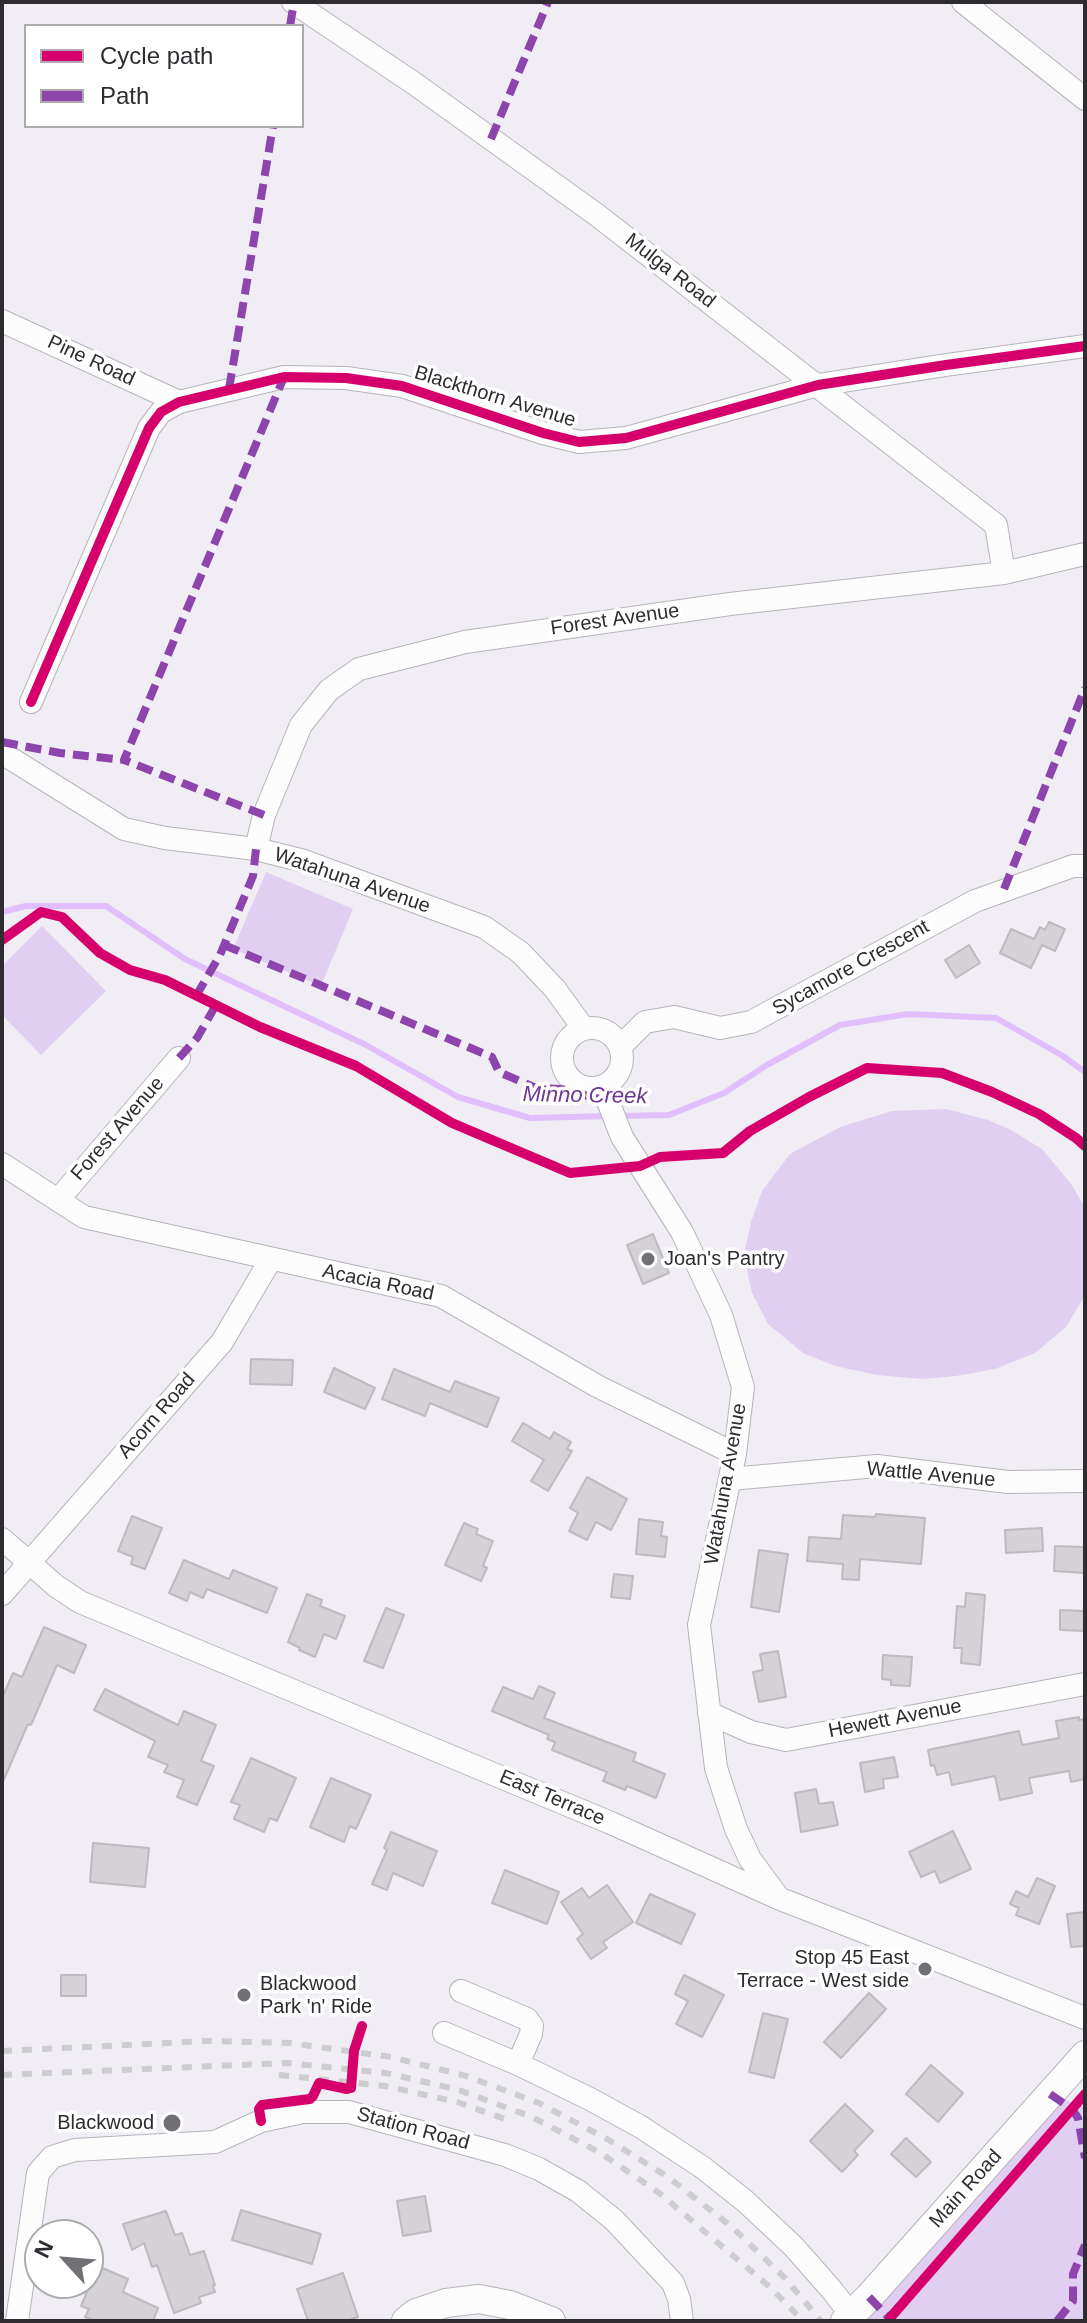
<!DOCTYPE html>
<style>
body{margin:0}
#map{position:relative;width:1087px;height:2323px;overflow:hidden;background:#f1edf4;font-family:Arial,sans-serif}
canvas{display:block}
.frame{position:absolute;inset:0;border:4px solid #2f2c31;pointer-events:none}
.legend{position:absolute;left:24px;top:24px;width:280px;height:104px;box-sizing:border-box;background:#fff;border:2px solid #acabad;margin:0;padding:10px 14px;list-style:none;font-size:24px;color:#2f2c31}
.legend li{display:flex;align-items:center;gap:16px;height:40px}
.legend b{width:40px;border:2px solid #acabad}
.north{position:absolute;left:24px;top:2219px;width:80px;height:80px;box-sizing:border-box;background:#fff;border:2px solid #acabad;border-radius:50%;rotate:296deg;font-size:22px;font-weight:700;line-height:32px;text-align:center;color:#2f2c31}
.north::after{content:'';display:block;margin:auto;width:28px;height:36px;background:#737075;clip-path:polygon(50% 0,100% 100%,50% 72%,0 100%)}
</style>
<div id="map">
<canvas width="1087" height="2323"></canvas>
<div class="frame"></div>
<ul class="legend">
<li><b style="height:10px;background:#d6006c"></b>Cycle path</li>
<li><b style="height:10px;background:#8e44ad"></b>Path</li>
</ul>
<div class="north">N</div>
</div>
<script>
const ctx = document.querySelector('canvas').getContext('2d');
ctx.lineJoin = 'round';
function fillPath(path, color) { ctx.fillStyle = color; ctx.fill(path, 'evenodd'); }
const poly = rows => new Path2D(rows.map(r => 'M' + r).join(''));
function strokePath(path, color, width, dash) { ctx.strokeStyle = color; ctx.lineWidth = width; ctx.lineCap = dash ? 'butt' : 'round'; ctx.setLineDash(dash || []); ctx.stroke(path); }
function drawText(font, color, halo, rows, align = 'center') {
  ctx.font = font + ' Arial,sans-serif'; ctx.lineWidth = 7; ctx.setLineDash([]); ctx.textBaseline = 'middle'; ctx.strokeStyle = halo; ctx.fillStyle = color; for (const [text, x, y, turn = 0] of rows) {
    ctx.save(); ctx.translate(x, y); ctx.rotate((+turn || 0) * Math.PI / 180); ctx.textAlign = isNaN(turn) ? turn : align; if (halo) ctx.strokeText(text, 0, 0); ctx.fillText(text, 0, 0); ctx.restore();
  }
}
fillPath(poly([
 [266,872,353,909,321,986,233,949],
 [42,926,106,991,41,1055,2,1015,2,966],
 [946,1109,988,1120,1011,1130,1042,1149,1072,1185,1085,1208,1085,1295,1066,1327,1035,1353,995,1369,956,1376,922,1379,877,1375,835,1366,803,1353,768,1324,752,1293,744,1255,751,1222,762,1191,790,1154,840,1127,892,1111],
 [1050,2094,1085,2107,1085,2321,864,2321]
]), '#e0cff1');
strokePath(poly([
 [2,912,26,906,106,906,185,959,366,1045,458,1097,530,1118,610,1116],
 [621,1116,669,1115,724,1093,767,1065,840,1025,908,1014,996,1018,1063,1056,1085,1072]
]), '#e0bffc', 6);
const building = poly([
 [1049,922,1065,929,1055,951,1042,945,1031,968,1000,953,1011,929,1034,939,1040,927,1045,930,1049,922],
 [969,945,980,963,956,978,945,960,969,945],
 [653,1234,669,1273,643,1284,627,1245,653,1234],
 [251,1359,293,1360,292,1385,250,1384,251,1359],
 [334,1368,375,1388,365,1409,324,1392,334,1368],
 [394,1369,450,1392,455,1381,499,1398,487,1427,430,1403,425,1416,382,1399,394,1369],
 [523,1423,550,1439,554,1432,571,1442,567,1449,572,1451,548,1491,531,1481,544,1460,512,1441,523,1423],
 [587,1477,627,1499,611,1530,596,1522,587,1540,569,1531,578,1513,570,1508,587,1477],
 [876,1514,925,1518,921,1564,860,1559,859,1580,842,1579,843,1564,807,1561,809,1537,841,1539,843,1515,875,1517,876,1514],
 [132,1516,162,1528,145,1569,131,1564,133,1557,118,1551,132,1516],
 [639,1519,663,1522,661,1536,667,1537,665,1557,636,1554,639,1519],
 [464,1523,478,1529,476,1534,493,1541,483,1566,487,1568,481,1581,445,1565,464,1523],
 [1042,1528,1043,1551,1006,1553,1005,1530,1042,1528],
 [1055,1546,1085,1547,1085,1573,1054,1571,1055,1546],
 [759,1550,788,1554,779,1612,751,1607,759,1550],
 [184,1560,229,1579,233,1570,277,1588,267,1613,207,1589,203,1598,190,1592,187,1601,169,1593,184,1560],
 [614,1574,633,1576,630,1599,611,1597,614,1574],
 [966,1593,985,1595,980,1665,961,1663,962,1648,954,1648,957,1606,965,1607,966,1593],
 [307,1594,322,1600,320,1606,345,1616,336,1639,324,1634,315,1657,299,1650,300,1648,288,1642,307,1594],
 [386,1608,404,1615,383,1668,364,1661,386,1608],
 [1060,1610,1085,1611,1085,1631,1060,1630,1060,1610],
 [44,1627,86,1645,74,1673,57,1665,31,1725,28,1724,2,1784,2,1698,13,1673,22,1677,44,1627],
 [778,1651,786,1697,759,1702,753,1672,763,1670,760,1654,778,1651],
 [883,1655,912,1657,910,1686,891,1685,891,1680,882,1679,883,1655],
 [539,1686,555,1693,544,1718,636,1753,633,1761,665,1774,656,1798,627,1786,625,1790,603,1781,607,1772,552,1750,555,1742,547,1739,549,1735,492,1711,503,1687,533,1699,539,1686],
 [105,1689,178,1725,184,1711,216,1725,201,1761,214,1766,197,1805,177,1797,184,1780,164,1772,168,1765,148,1757,155,1741,94,1710,105,1689],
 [1079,1717,1079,1720,1085,1719,1085,1779,1071,1782,1069,1771,1029,1778,1032,1793,1000,1800,995,1776,952,1785,949,1772,937,1775,934,1765,931,1766,928,1750,1019,1731,1022,1745,1059,1738,1056,1721,1079,1717],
 [894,1757,898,1777,883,1779,884,1788,865,1792,860,1763,894,1757],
 [251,1758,296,1778,277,1821,270,1818,264,1832,234,1819,240,1805,231,1802,251,1758],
 [331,1778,371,1795,356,1829,350,1826,344,1842,310,1827,331,1778],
 [816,1789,819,1804,833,1802,838,1825,801,1832,795,1793,816,1789],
 [953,1831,971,1869,940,1883,935,1871,921,1877,909,1852,953,1831],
 [391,1832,437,1851,423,1886,393,1873,387,1890,372,1884,387,1850,384,1848,391,1832],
 [93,1843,149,1848,145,1887,90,1882,93,1843],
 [505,1870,559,1892,547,1924,492,1903,505,1870],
 [1037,1878,1055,1886,1039,1924,1016,1915,1019,1908,1010,1904,1016,1891,1028,1897,1037,1878],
 [607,1885,633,1922,603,1942,607,1948,591,1959,577,1939,583,1934,561,1902,582,1888,589,1898,607,1885],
 [650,1894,695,1914,681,1944,636,1923,650,1894],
 [1085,1912,1085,1946,1071,1947,1067,1914,1085,1912],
 [61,1975,86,1975,86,1996,61,1996,61,1975],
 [684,1975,724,1995,702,2037,676,2024,688,2001,675,1994,684,1975],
 [869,1993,886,2009,841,2058,824,2042,869,1993],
 [763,2013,788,2019,774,2078,749,2072,763,2013],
 [931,2065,963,2093,938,2122,906,2094,931,2065],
 [845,2104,873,2131,854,2151,858,2155,842,2172,810,2141,845,2104],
 [906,2138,931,2162,916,2177,891,2154,906,2138],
 [425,2196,431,2231,403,2236,397,2201,425,2196],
 [241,2210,321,2234,312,2264,232,2240,241,2210],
 [166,2211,175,2235,182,2233,190,2255,204,2251,215,2285,213,2286,215,2292,199,2297,201,2303,174,2313,157,2265,152,2267,144,2243,132,2250,123,2224,166,2211],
 [98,2266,128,2279,123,2292,158,2308,153,2321,95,2321,85,2317,89,2309,81,2306,98,2266],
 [343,2273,358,2317,345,2321,308,2321,297,2289,343,2273]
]);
fillPath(building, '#d4d1d7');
strokePath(building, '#bdbac0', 2);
const minor = poly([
 [293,2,415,84,597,215,996,525,1004,573],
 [963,2,1085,99],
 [2,321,179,402],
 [31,702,149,428,161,412,179,402,284,377,346,378,402,386,543,433,579,442,626,438,818,385,946,365,1085,346],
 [2,753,124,829,165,838,256,849,304,861,484,927,521,953,555,989,584,1029],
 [256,849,264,815,301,725,329,690,359,669,465,642,730,604,1004,573,1085,554],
 '562 1058a30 30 0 1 1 60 0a30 30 0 1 1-60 0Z',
 [620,1047,645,1022,674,1017,720,1028,751,1022,975,901,1073,866,1085,866],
 [602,1086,622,1137,682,1232,721,1315,743,1387,735,1454,699,1625,716,1768,736,1829,750,1859,778,1897],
 [2,1164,84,1217,441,1296,597,1386,735,1454],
 [58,1200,179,1058],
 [730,1479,877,1466,1008,1482,1085,1481],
 [2,1539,56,1586,80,1602,611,1823,778,1898,1085,2018],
 [2,1594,222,1342,271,1259],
 [709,1713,751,1732,786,1740,1085,1684],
 [461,1991,527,2019,532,2026,531,2034,518,2064],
 [444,2033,518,2064,590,2099,641,2127,702,2167,745,2201,793,2246,831,2289,852,2316],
 [17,2321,38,2173,52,2157,75,2150,215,2142,261,2121,303,2112,349,2112,505,2155,539,2169,578,2191,614,2220,673,2283,679,2299,682,2321]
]);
const major = poly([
 [406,2321,416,2313,446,2303,479,2299,510,2305,551,2321],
 [845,2321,869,2297,1085,2055]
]);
strokePath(minor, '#b7b4ba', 24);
strokePath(major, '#b7b4ba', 30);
strokePath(minor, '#fdfcfd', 22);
strokePath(major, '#fdfcfd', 28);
strokePath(poly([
 [2,2051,209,2041,290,2043,391,2057,466,2076,539,2103,607,2139,668,2177,732,2227,784,2277,821,2321],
 [2,2075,288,2063,386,2073,459,2090,532,2117,599,2152,658,2192,771,2288,803,2321],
 [279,2075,385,2086,457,2102,505,2119]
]), '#cdccce', 6, [10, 10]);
strokePath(poly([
 [290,26,294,2],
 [491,139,548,2],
 [229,389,273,126],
 [2,742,60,753,124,760],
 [264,815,124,760,284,377],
 [1004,889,1085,688],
 [224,945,492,1057,499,1072,536,1088,561,1089,608,1101],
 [196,996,220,955,253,876,256,849],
 [179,1058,197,1038,216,1005],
 [1050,2094,1072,2109,1078,2118,1085,2158],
 [869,2297,892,2321],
 [1057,2321,1073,2301,1073,2274,1085,2245]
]), '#8e44ad', 8, [16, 8]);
strokePath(poly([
 [31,702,149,428,161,412,179,402,284,377,346,378,402,386,543,433,579,442,626,438,818,385,946,365,1085,346],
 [2,940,41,912,62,917,100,953,130,970,165,980,260,1027,356,1066,452,1123,570,1173,640,1166,660,1157,723,1153,750,1131,809,1097,867,1068,942,1073,992,1092,1039,1114,1076,1138,1085,1146],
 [261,2121,259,2109,262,2105,310,2099,313,2096,319,2083,347,2089,351,2088,354,2051,362,2026],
 [890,2318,1085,2094]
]), '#d6006c', 10);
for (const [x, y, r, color] of [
 [648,1259,8,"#737075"],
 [925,1969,8,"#737075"],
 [244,1995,8,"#737075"],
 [172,2123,10,"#737075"]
]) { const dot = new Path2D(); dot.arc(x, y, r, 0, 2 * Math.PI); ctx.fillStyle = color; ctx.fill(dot); strokePath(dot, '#fff', 3); }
drawText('20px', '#2f2c31', '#fff', [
 ["Mulga Road",670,271,38],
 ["Pine Road",91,361,25],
 ["Blackthorn Avenue",495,397,17],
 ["Forest Avenue",615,620,-8],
 ["Watahuna Avenue",352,881,19],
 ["Sycamore Crescent",851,968,-29],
 ["Forest Avenue",118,1129,-49],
 ["Acacia Road",378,1283,12],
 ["Acorn Road",157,1416,-49],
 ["Wattle Avenue",931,1475,5],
 ["Watahuna Avenue",726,1484,-80],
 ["Hewett Avenue",895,1719,-11],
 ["East Terrace",552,1798,23],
 ["Station Road",413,2129,15],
 ["Main Road",966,2189,-48]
]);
drawText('20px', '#2f2c31', '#fff', [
 ["Joan's Pantry",664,1259],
 ["Stop 45 East",909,1958,"right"],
 ["Terrace - West side",909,1981,"right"],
 ["Blackwood",260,1984],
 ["Park 'n' Ride",260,2007],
 ["Blackwood",154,2123,"right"]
], 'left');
drawText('italic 22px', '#6d3595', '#fff', [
 ["Minno Creek",585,1096,1]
]);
</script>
